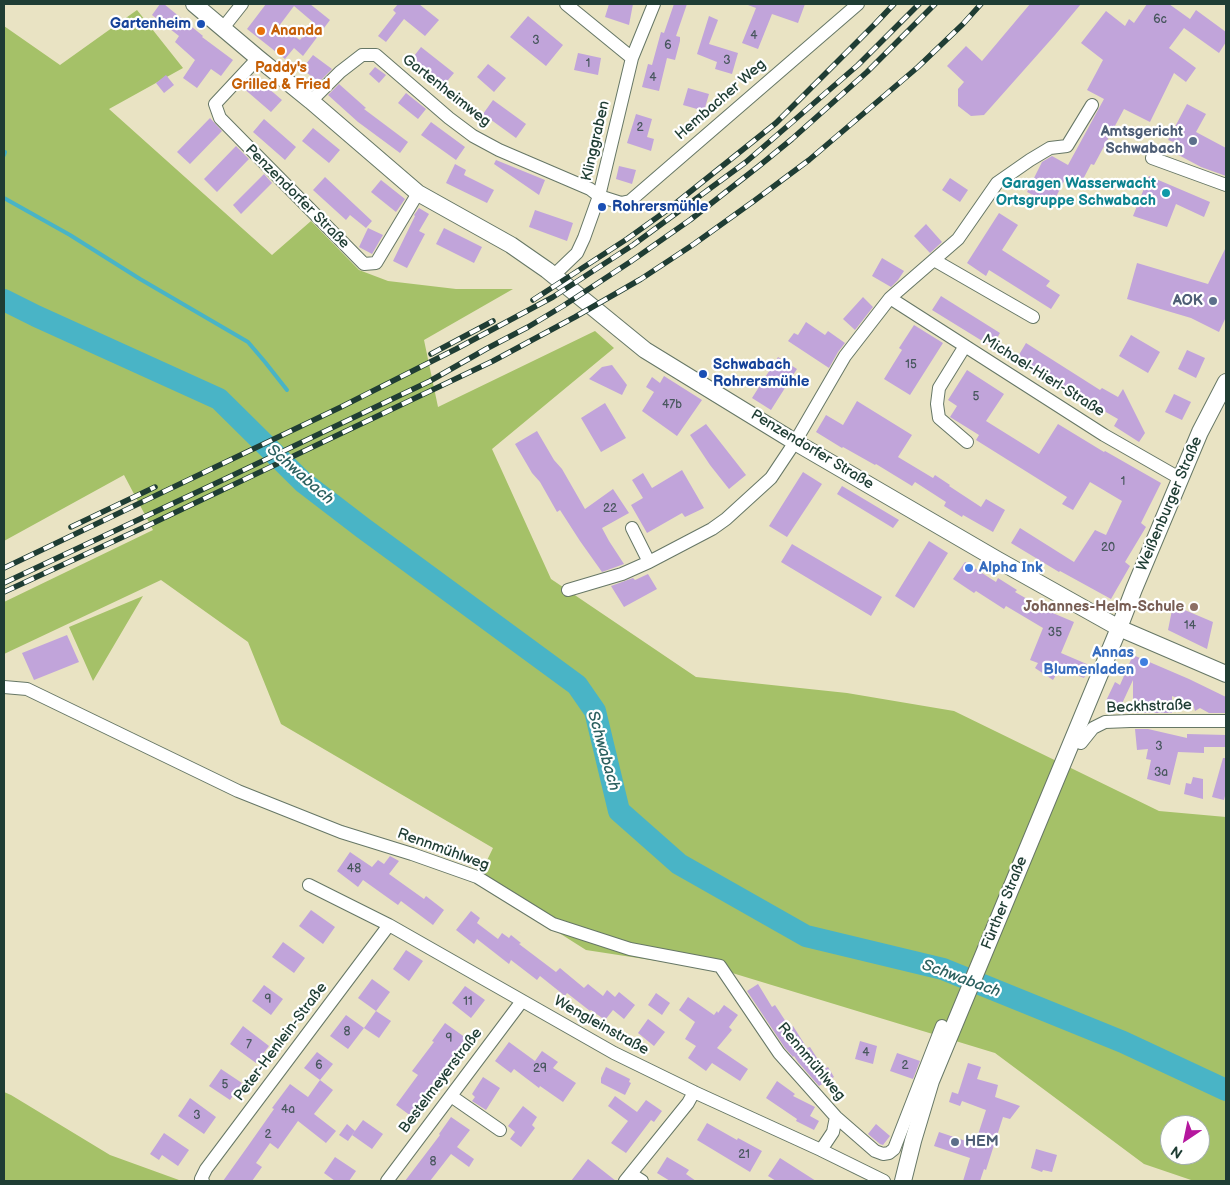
<!DOCTYPE html>
<meta charset="utf-8">
<style>
body{margin:0}
#map{position:relative;width:1230px;height:1185px;overflow:hidden;background:#e9e3c3;font-family:"Balsamiq Sans",sans-serif}
canvas{display:block}
.frame{position:absolute;inset:0;border:5px solid #1f3d34;pointer-events:none}
.north{position:absolute;left:1160px;top:1115px;width:50px;height:50px;box-sizing:border-box;background:#fff;border:1px solid #a5b1ae;border-radius:50%;rotate:214deg;font-size:14px;font-weight:700;line-height:20px;text-align:center;color:#1f3d34}
.north::after{content:'';display:block;margin:auto;width:18px;height:22px;background:#b5179e;clip-path:polygon(50% 0,100% 100%,50% 72%,0 100%)}
</style>
<div id="map">
<canvas width="1230" height="1185"></canvas>
<div class="frame"></div>
<div class="north">N</div>
</div>
<script>
const ctx = document.querySelector('canvas').getContext('2d');
ctx.lineJoin = 'round';
function fillPath(path, color) { ctx.fillStyle = color; ctx.fill(path, 'evenodd'); }
const poly = rows => new Path2D(rows.map(r => 'M' + r).join(''));
function strokePath(path, color, width, dash) { ctx.strokeStyle = color; ctx.lineWidth = width; ctx.lineCap = dash ? 'butt' : 'round'; ctx.setLineDash(dash || []); ctx.stroke(path); }
function drawText(font, color, halo, rows, align = 'center') {
  ctx.font = font + ' "Balsamiq Sans",sans-serif'; ctx.lineWidth = 4.5; ctx.setLineDash([]); ctx.textBaseline = 'middle'; ctx.strokeStyle = halo; ctx.fillStyle = color; for (const [text, x, y, turn = 0] of rows) {
    ctx.save(); ctx.translate(x, y); ctx.rotate((+turn || 0) * Math.PI / 180); ctx.textAlign = isNaN(turn) ? turn : align; if (halo) ctx.strokeText(text, 0, 0); ctx.fillText(text, 0, 0); ctx.restore();
  }
}
fillPath(poly([
 [137,10,183,68,109,109,272,255,311,221,359,270,388,281,456,289,513,289,424,340,438,407,595,331,614,348,492,449,551,579,696,677,847,693,954,711,1159,811,1226,817,1226,1181,1194,1181,1144,1164,995,1053,729,972,586,950,477,881,493,848,281,724,248,642,161,580,4,654,4,602,153,530,124,475,4,541,4,26,60,65],
 [1170,1125,1200,1125,1200,1155,1170,1155],
 [143,596,93,681,69,627],
 [4,1092,11,1095,110,1155,179,1180,179,1181,4,1181]
]), '#a5c168');
strokePath(poly([
 [4,155,5,152],
 [4,198,70,235,140,279,248,342,265,362,287,390]
]), '#49b4c6', 4);
strokePath(poly([
 [4,300,36,316,219,399,303,482,363,528,577,685,595,711,619,811,679,864,806,936,943,969,1123,1042,1226,1090]
]), '#49b4c6', 22);
fillPath(poly([
 [160,4,164,4,203,36,202,37,233,60,221,76,211,69,197,88,183,78,195,60,175,42,179,36,152,15],
 [266,4,310,4,330,20,303,56,294,48,285,59,247,29],
 [294,6,314,23,300,40,279,26],
 [398,4,419,4,439,20,425,36,404,19,386,42,378,36,396,13,393,10],
 [609,4,633,4,629,25,605,17],
 [674,4,687,4,676,36,680,37,680,41,675,60,667,58,659,91,642,87,648,64,652,65,661,32,664,33],
 [748,4,805,4,798,23,772,14,758,49,742,43,756,8,748,5],
 [1030,4,1081,4,1055,35,984,115,971,116,958,106,958,89,964,82,947,66,966,46,982,61],
 [1147,4,1169,4,1190,19,1196,10,1226,32,1226,42,1219,53,1184,28,1169,48,1196,68,1186,82,1174,73,1150,122,1124,109,1094,165,1091,164,1079,187,1065,179,1052,205,1027,192,1042,162,1052,156,1068,165,1104,99,1087,90,1103,60,1081,43,1106,11,1125,26,1129,19,1134,23],
 [528,16,563,45,546,66,510,37],
 [709,16,718,20,709,44,738,53,732,74,715,69,717,62,697,54],
 [421,47,454,73,443,86,411,60],
 [578,53,601,58,598,75,574,70],
 [313,55,332,69,319,82,302,69],
 [488,64,506,78,494,92,477,77],
 [375,67,386,75,379,83,369,74],
 [166,75,174,85,164,93,156,83],
 [253,75,282,100,271,112,242,87],
 [339,84,366,108,364,109,408,142,400,153,358,122,328,95],
 [688,88,709,94,704,111,683,105],
 [406,93,426,109,418,119,398,103],
 [493,100,526,124,516,138,483,114],
 [1187,104,1206,114,1196,132,1226,148,1226,176,1201,167,1171,151,1176,143,1168,140],
 [636,114,652,119,647,137,654,139,651,151,627,143],
 [210,118,222,131,190,164,177,152],
 [264,119,296,147,285,160,253,132],
 [431,122,465,147,456,160,421,135],
 [313,128,340,150,329,163,302,141],
 [236,146,249,159,217,192,204,179],
 [496,160,545,180,539,195,494,164],
 [455,164,466,170,464,175,494,190,487,203,446,183],
 [619,166,636,170,632,184,616,179],
 [264,174,272,183,241,214,233,205],
 [1149,176,1210,202,1204,217,1176,204,1167,227,1133,216],
 [325,177,372,221,366,228,350,215,346,220,313,190],
 [950,178,968,190,960,202,942,190],
 [381,180,405,199,396,212,371,192],
 [419,208,429,214,419,231,425,234,407,268,393,261,415,216,414,215],
 [535,210,573,223,567,241,529,227],
 [999,213,1018,225,1002,250,1050,281,1046,286,1060,295,1051,309,989,270,986,276,967,263],
 [926,224,942,242,930,253,914,236],
 [368,228,383,235,372,254,359,247],
 [444,228,482,247,474,263,436,244],
 [1226,247,1226,317,1219,332,1191,318,1127,299,1137,263,1208,284],
 [882,258,904,271,898,280,891,287,872,276],
 [941,296,1000,333,992,347,932,310],
 [863,297,873,307,855,330,843,319],
 [806,322,825,335,828,331,845,343,838,352,829,368,788,341,794,333,798,335],
 [914,325,943,343,910,395,884,379,902,350,899,348],
 [1131,335,1160,352,1148,373,1119,356],
 [1026,343,1100,390,1102,388,1118,397,1123,389,1145,433,1139,442,1114,426,1118,419,1076,395,1017,358],
 [1187,350,1205,358,1196,378,1178,369],
 [778,357,797,369,771,410,752,398],
 [612,365,627,385,622,395,589,379,602,367],
 [967,370,1004,394,986,421,1039,454,1058,424,1104,452,1105,451,1161,483,1141,523,1146,527,1125,562,1130,566,1111,599,1060,571,1059,572,1011,543,1020,528,1074,562,1095,530,1106,535,1122,501,1090,482,1073,510,1062,504,1067,497,976,440,979,435,950,417,957,406,948,400],
 [664,376,702,400,677,436,642,411,654,392,646,387,652,377,660,383],
 [1174,394,1191,402,1182,420,1165,412],
 [857,401,912,435,898,457,933,478,935,475,950,485,949,486,981,507,986,499,1005,510,993,532,963,515,962,517,944,506,946,502,915,482,912,486,876,464,875,465,843,447,842,448,816,432,826,415,843,425],
 [605,403,626,438,601,452,581,418],
 [706,424,746,475,729,489,710,465,690,435],
 [537,431,554,460,562,469,585,509,613,489,629,513,602,528,609,541,624,564,602,572,580,541,560,510,557,512,540,482,532,473,515,444],
 [682,470,704,508,685,517,682,513,647,533,631,505,643,498,632,480,643,473,652,488],
 [803,472,822,484,787,537,769,526],
 [842,486,899,520,893,528,837,494],
 [929,541,948,553,914,608,895,596],
 [792,544,882,597,871,616,781,562],
 [965,562,996,582,998,578,1017,590,1015,592,1048,611,1074,622,1061,653,1089,665,1084,678,1060,668,1053,680,1035,668,1038,663,1030,660,1043,628,1006,606,1004,609,976,591,974,593,953,579],
 [648,574,657,589,624,607,611,586,633,578,635,580],
 [1173,605,1213,622,1207,649,1168,630],
 [67,635,79,662,34,680,22,653],
 [1133,655,1189,679,1226,697,1226,713,1209,713,1200,708,1195,711,1193,704,1172,696,1172,713,1133,713,1133,680,1119,710,1105,703,1115,682,1120,685],
 [1135,729,1148,729,1187,738,1187,734,1226,735,1226,747,1204,747,1204,753,1178,752,1170,785,1147,779,1151,760,1146,759,1148,749,1137,750],
 [1223,758,1226,758,1226,792,1224,800,1212,797],
 [1193,777,1203,779,1203,799,1184,794,1186,783,1191,784],
 [350,852,372,867,378,860,384,864,390,856,399,861,389,874,424,899,426,896,444,910,433,925,401,901,398,905,363,880,358,887,337,871],
 [311,910,335,927,323,944,299,926],
 [471,911,480,918,477,923,498,939,502,933,509,938,511,935,521,943,519,944,556,972,560,968,584,988,588,984,603,996,607,990,615,997,619,992,635,1005,624,1019,613,1010,605,1020,591,1010,590,1011,567,993,565,996,540,976,537,980,511,960,509,964,477,939,474,944,456,930],
 [283,942,305,958,294,973,272,957],
 [406,950,423,961,409,981,393,969],
 [372,979,390,992,376,1011,358,998],
 [758,984,772,1007,775,1005,790,1028,793,1026,807,1048,810,1047,824,1069,828,1067,834,1077,819,1086,798,1062,794,1056,793,1057,785,1048,747,991],
 [264,985,283,999,271,1015,252,1001],
 [465,986,485,1000,471,1018,452,1003],
 [656,993,670,1003,662,1015,648,1005],
 [688,997,714,1015,717,1011,718,1013,724,1005,738,1015,729,1027,732,1030,717,1048,748,1069,740,1081,712,1063,706,1071,688,1058,696,1046,685,1039,695,1022,679,1010],
 [376,1011,391,1021,379,1038,364,1028],
 [346,1015,364,1028,348,1049,330,1036],
 [648,1019,665,1032,654,1046,638,1033],
 [445,1023,466,1038,443,1069,446,1071,424,1100,427,1103,415,1119,396,1105,418,1075,412,1071,434,1042,432,1041],
 [243,1026,269,1046,256,1063,230,1044],
 [860,1041,877,1046,873,1064,855,1059],
 [509,1042,535,1061,542,1051,558,1062,553,1068,576,1083,563,1102,540,1086,539,1088,514,1069,511,1073,495,1061],
 [317,1052,333,1064,320,1080,304,1068],
 [897,1053,920,1061,913,1079,890,1071],
 [968,1063,981,1067,977,1079,998,1085,995,1097,1020,1106,1010,1119,1003,1117,986,1170,984,1169,980,1181,963,1181,970,1158,934,1146,939,1132,975,1144,986,1110,962,1101,960,1106,949,1102,952,1092,958,1094],
 [606,1067,630,1079,629,1082,631,1083,625,1095,601,1083,601,1078],
 [221,1069,242,1083,230,1100,209,1086],
 [483,1077,500,1088,486,1110,472,1101,475,1097,472,1094],
 [320,1080,333,1090,314,1114,336,1131,326,1143,298,1121,278,1149,270,1143,256,1163,262,1167,252,1181,223,1181,248,1146,274,1109,272,1108,290,1084,308,1097],
 [777,1081,795,1094,793,1096,815,1107,810,1116,819,1121,814,1130,796,1121,797,1119,766,1098],
 [615,1096,637,1112,646,1100,662,1111,654,1122,651,1120,626,1153,611,1143,628,1121,608,1106],
 [190,1098,216,1117,204,1134,178,1116],
 [523,1106,537,1117,532,1125,535,1128,521,1147,510,1139,515,1132,508,1126],
 [451,1117,470,1130,457,1147,474,1159,469,1167,451,1154,430,1181,405,1181,440,1135,439,1134],
 [363,1120,383,1134,372,1149,352,1135],
 [707,1123,737,1140,738,1138,762,1151,750,1172,697,1140],
 [347,1124,355,1131,348,1141,339,1135],
 [876,1124,890,1136,883,1145,880,1144,868,1134],
 [164,1133,189,1150,178,1166,162,1155,159,1160,150,1154],
 [1036,1149,1057,1155,1052,1172,1043,1170,1042,1172,1031,1168],
 [335,1157,356,1171,349,1181,335,1181,324,1173],
 [667,1157,689,1170,686,1174,696,1181,670,1181,657,1173],
 [780,1158,816,1181,776,1181,768,1176],
 [588,1159,616,1181,571,1181]
]), '#c1a4da');
const minor = poly([
 [566,4,632,58],
 [223,28,242,4],
 [258,58,215,104,220,118,364,264,376,263,418,193],
 [311,101,340,72,362,55,376,55,449,118,473,136,499,150,590,189,599,196,621,203,630,201,858,4],
 [1152,158,1226,185],
 [934,260,1033,317],
 [553,276,577,253,584,238,599,196,632,58,654,4],
 [890,298,1104,435,1181,479],
 [965,346,939,388,937,404,939,418,967,442],
 [632,528,649,562],
 [568,590,622,574,649,562,712,529,726,519,771,478,795,442,845,356,890,298,958,239,997,183,1030,160,1050,148,1067,146,1092,105],
 [4,687,27,689,238,791,341,832,412,854,477,877,553,924,630,949,720,966,779,1053,836,1117,875,1151,883,1154,889,1153,894,1149,942,1026],
 [1081,743,1093,728,1105,722,1130,721,1226,721],
 [309,885,389,925,614,1053,694,1092,821,1150,884,1181],
 [451,1096,500,1130],
 [821,1150,833,1132,836,1117],
 [631,1174,642,1181],
 [203,1181,201,1179,206,1169,389,925],
 [387,1181,522,1001],
 [625,1181,688,1103,694,1092]
]);
const major = poly([
 [194,4,258,58,311,101,418,193,511,245,534,261,547,270,645,350,795,442,996,559,1119,628,1226,674],
 [903,1181,913,1141,931,1081,1119,628,1134,589,1200,432,1226,382]
]);
strokePath(minor, '#676', 14);
strokePath(major, '#676', 18);
strokePath(minor, '#fff', 12);
strokePath(major, '#fff', 16);
const rail = poly([
 [533,300,627,239,666,211,776,123,876,23,894,4],
 [431,354,493,321],
 [71,527,155,487],
 [4,568,341,407,456,349,553,297,633,245,746,162,858,65,919,4],
 [4,583,227,478,430,381,486,349,528,327,563,306,630,262,690,220,759,166,792,139,867,72,935,4],
 [4,592,151,524,493,361,575,317,641,279,694,244,754,201,809,160,918,67,963,24,981,4]
]);
strokePath(rail, '#1f3d34', 5.5);
strokePath(rail, '#fff', 4, [11]);
for (const [x, y, r, color] of [
 [201,24,5,"#1a4fb4"],
 [261,31,5,"#e8710a"],
 [281,51,5,"#e8710a"],
 [1193,141,5,"#5c6f8a"],
 [1166,193,5,"#0f9aa8"],
 [602,207,5,"#1a4fb4"],
 [1213,301,5,"#5c6f8a"],
 [703,374,5,"#1a4fb4"],
 [969,568,5,"#3f7fe0"],
 [1194,607,5,"#8d6e63"],
 [1144,662,5,"#3f7fe0"],
 [955,1142,5,"#5c6f8a"]
]) { const dot = new Path2D(); dot.arc(x, y, r, 0, 2 * Math.PI); ctx.fillStyle = color; ctx.fill(dot); strokePath(dot, '#fff', 2); }
drawText('12px', '#48575e', null, [
 ["6c",1160,20],
 ["4",754,36],
 ["3",536,41],
 ["6",668,46],
 ["3",727,61],
 ["1",588,64],
 ["4",653,78],
 ["2",640,128],
 ["15",911,365],
 ["5",976,397],
 ["47b",672,405],
 ["1",1123,482],
 ["22",610,509],
 ["20",1108,548],
 ["14",1190,626],
 ["35",1055,633],
 ["3",1159,747],
 ["3a",1161,773],
 ["48",354,869],
 ["9",268,1000],
 ["11",468,1002],
 ["8",347,1032],
 ["9",449,1039],
 ["7",249,1045],
 ["4",866,1053],
 ["6",319,1066],
 ["2",905,1066],
 ["29",540,1069],
 ["5",225,1085],
 ["4a",288,1110],
 ["3",197,1116],
 ["2",268,1135],
 ["21",744,1155],
 ["8",433,1162]
]);
drawText('bold 15px', '#164399', '#fff', [
 ["Gartenheim",191,24,"right"],
 ["Rohrersmühle",612,207],
 ["Schwabach",713,365],
 ["Rohrersmühle",713,382]
], 'left');
drawText('bold 15px', '#c56008', '#fff', [
 ["Ananda",271,31],
 ["Paddy's",281,68,"center"],
 ["Grilled & Fried",281,85,"center"]
], 'left');
drawText('15px', '#1f3d34', '#fff', [
 ["Gartenheimweg",446,91,38],
 ["Hembacher Weg",721,100,-41],
 ["Klinggraben",596,141,-77],
 ["Penzendorfer Straße",297,197,45],
 ["Michael-Hierl-Straße",1043,376,32],
 ["Penzendorfer Straße",812,450,31],
 ["Weißenburger Straße",1170,504,-67],
 ["Beckhstraße",1149,707,-2],
 ["Rennmühlweg",443,850,20],
 ["Fürther Straße",1005,903,-68],
 ["Wengleinstraße",601,1026,29],
 ["Peter-Henlein-Straße",281,1042,-53],
 ["Rennmühlweg",811,1062,50],
 ["Bestelmeyerstraße",441,1081,-53]
]);
drawText('bold 15px', '#4e5e75', '#fff', [
 ["Amtsgericht",1183,132],
 ["Schwabach",1183,149],
 ["AOK",1203,301],
 ["HEM",965,1142,"left"]
], 'right');
drawText('bold 15px', '#0d838f', '#fff', [
 ["Garagen Wasserwacht",1156,184],
 ["Ortsgruppe Schwabach",1156,201]
], 'right');
drawText('bold 15px', '#366cbe', '#fff', [
 ["Alpha Ink",979,568],
 ["Annas",1134,653,"right"],
 ["Blumenladen",1134,670,"right"]
], 'left');
drawText('bold 15px', '#785e54', '#fff', [
 ["Johannes-Helm-Schule",1184,607]
], 'right');
drawText('italic 16px', '#2c6160', '#fff', [
 ["Schwabach",300,475,41],
 ["Schwabach",603,751,74],
 ["Schwabach",961,979,20]
]);
</script>
